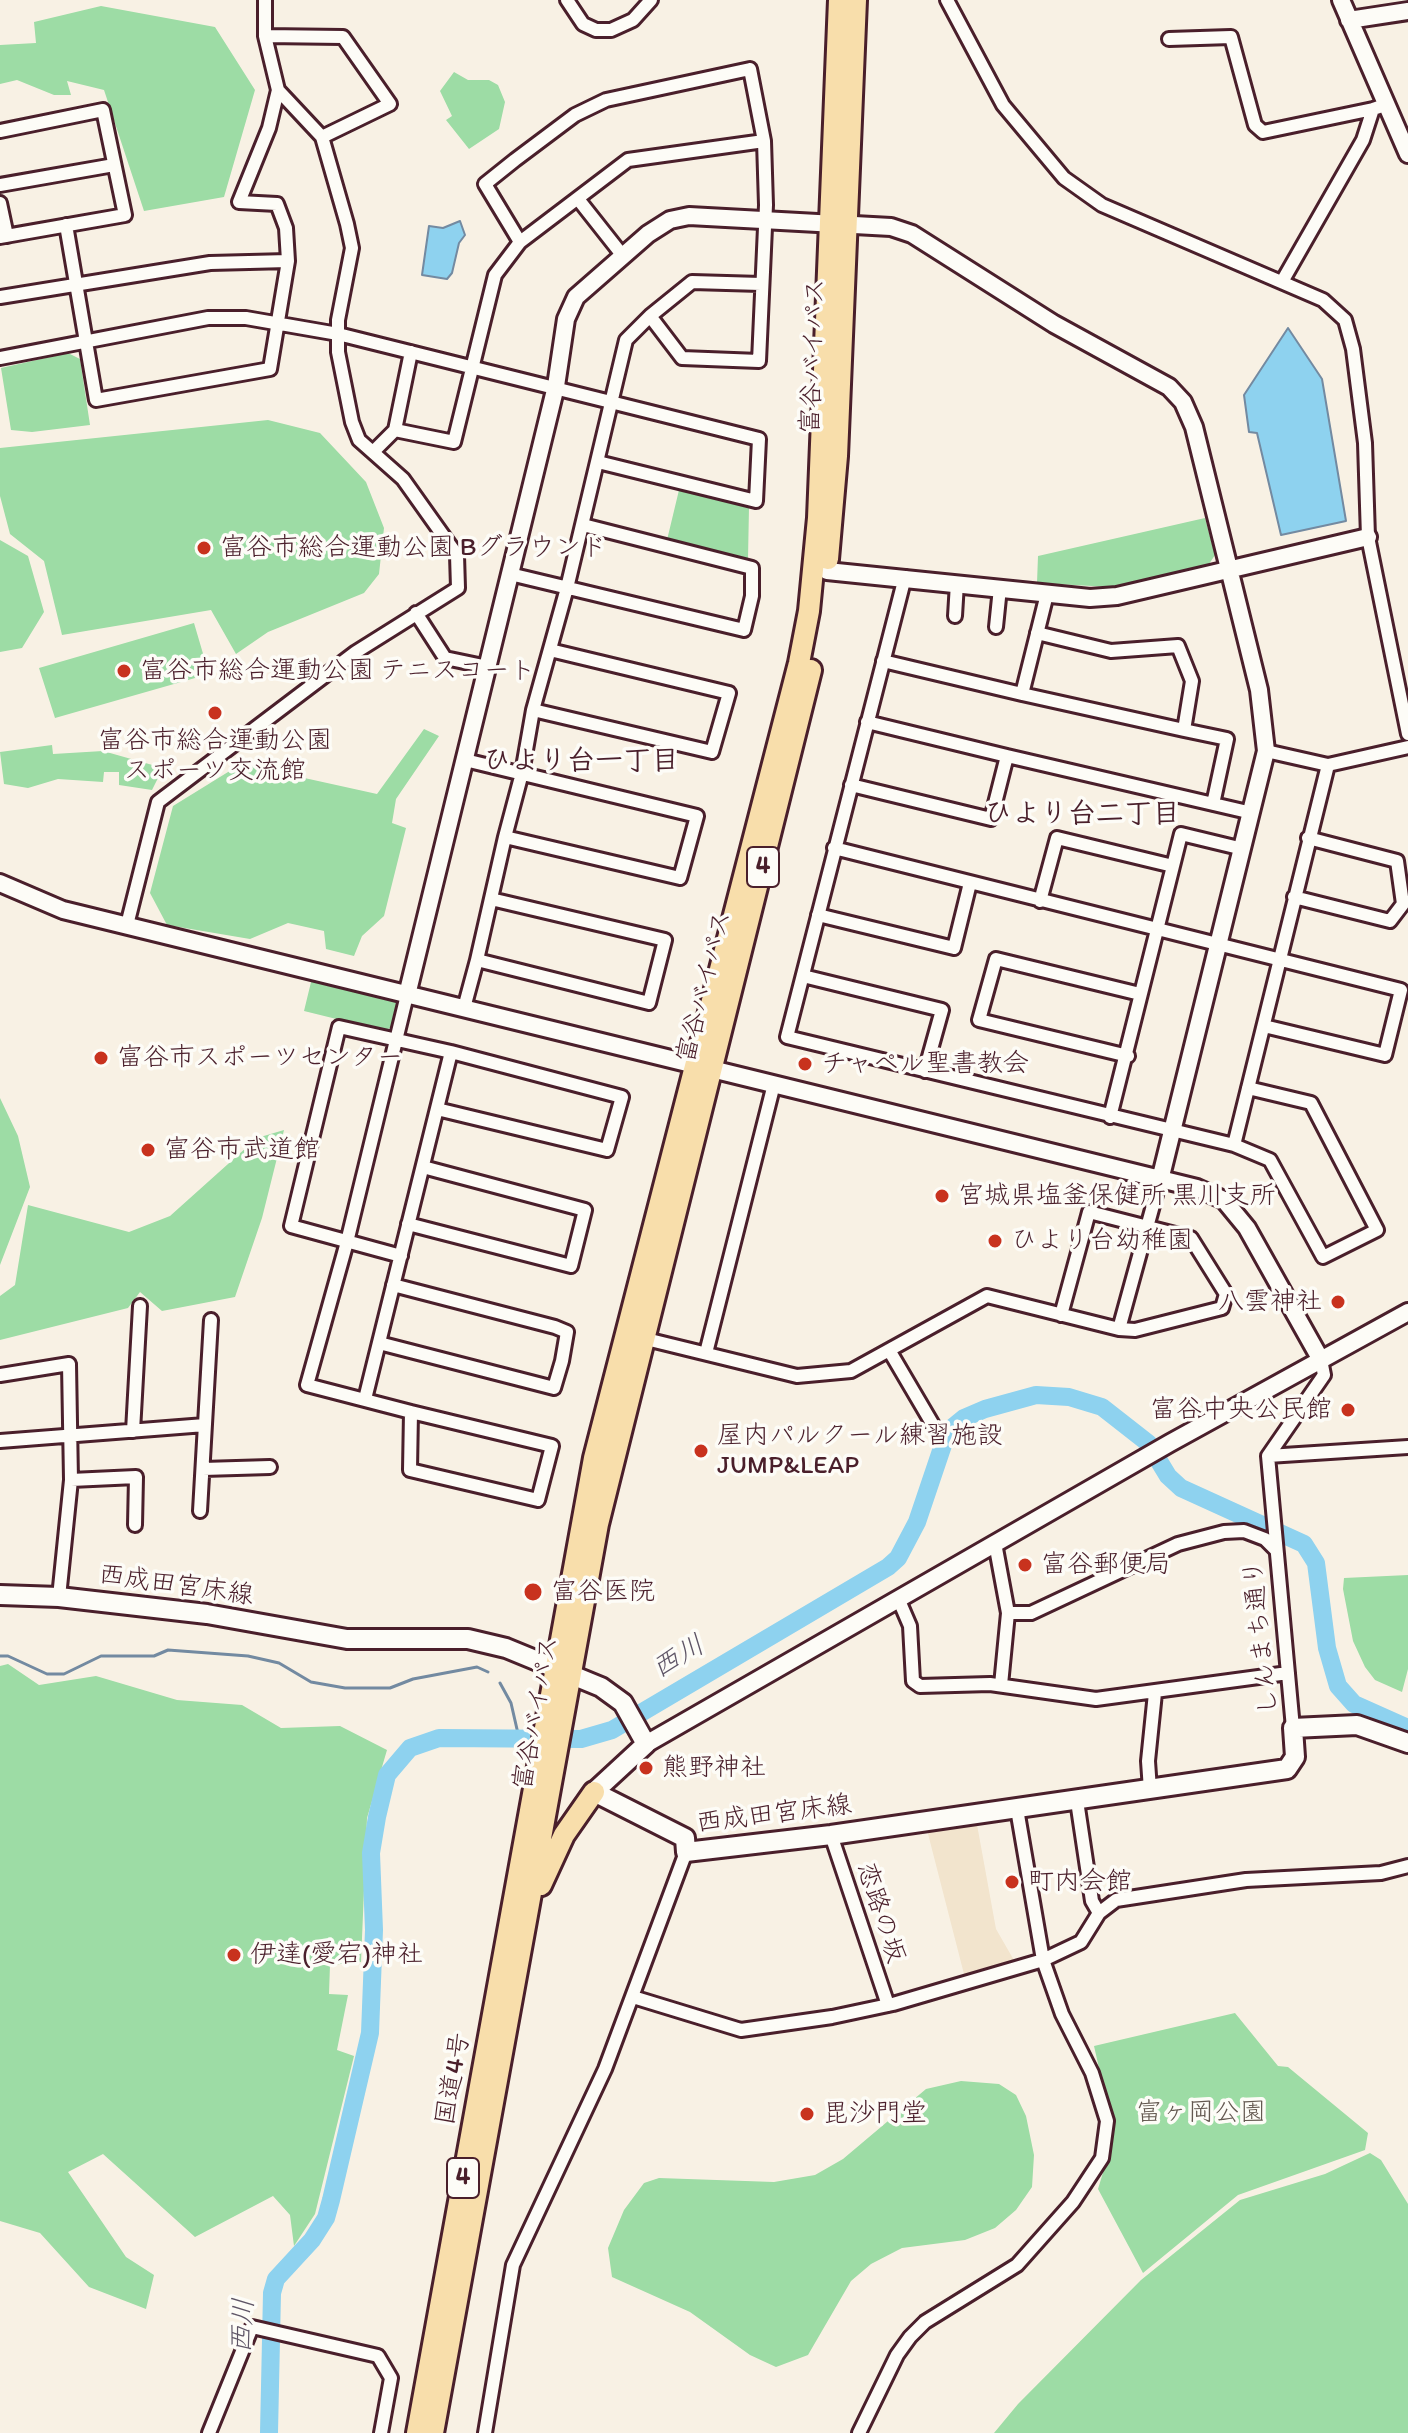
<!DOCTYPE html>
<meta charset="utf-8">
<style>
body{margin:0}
canvas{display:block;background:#f8f1e4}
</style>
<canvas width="1408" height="2433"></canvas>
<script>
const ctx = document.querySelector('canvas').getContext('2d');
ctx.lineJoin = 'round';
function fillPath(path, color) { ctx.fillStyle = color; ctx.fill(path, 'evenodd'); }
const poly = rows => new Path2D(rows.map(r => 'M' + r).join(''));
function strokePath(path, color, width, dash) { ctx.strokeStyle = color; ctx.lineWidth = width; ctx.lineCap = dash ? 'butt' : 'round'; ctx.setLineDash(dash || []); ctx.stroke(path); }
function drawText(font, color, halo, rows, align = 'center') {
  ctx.font = font + ' Itim,"Klee One",sans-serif'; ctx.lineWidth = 7; ctx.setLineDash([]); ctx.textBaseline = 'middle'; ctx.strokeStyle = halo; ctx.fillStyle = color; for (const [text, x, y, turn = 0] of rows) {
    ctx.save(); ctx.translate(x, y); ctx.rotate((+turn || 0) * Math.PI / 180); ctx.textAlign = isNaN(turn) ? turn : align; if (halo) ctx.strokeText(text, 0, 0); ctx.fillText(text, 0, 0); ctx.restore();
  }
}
fillPath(poly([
 [976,1819,996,1929,1015,1962,965,1978,926,1826]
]), '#f2e4cd');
fillPath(poly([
 [101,6,215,27,255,90,224,197,144,211,104,90,67,81,71,95,54,95,17,80,0,84,0,45,36,43,34,22],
 [454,72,468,80,489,80,498,85,505,102,499,129,469,149,446,120,452,116,440,91],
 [68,353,80,359,90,425,32,432,11,430,1,368],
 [268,420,320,433,366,482,384,528,379,574,364,593,268,632,236,654,211,610,62,635,44,561,10,534,0,496,0,448],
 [679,490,749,507,748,559,667,540],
 [1205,518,1215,555,1209,564,1110,587,1037,583,1038,556],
 [0,540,28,556,44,612,22,648,0,652],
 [194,623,209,674,55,718,39,668],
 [424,729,439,736,396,799,392,823,406,828,384,916,362,936,354,956,326,949,324,931,288,923,250,939,167,925,150,893,173,806,241,764,377,794],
 [52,745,53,754,103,751,163,768,152,790,119,785,119,772,104,772,103,782,58,779,28,788,4,784,0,752],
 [312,978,393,999,398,1006,393,1026,385,1031,304,1011],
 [0,1098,18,1136,30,1187,0,1265],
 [284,1130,262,1218,235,1297,162,1311,140,1292,128,1308,0,1340,0,1296,15,1285,28,1205,129,1232,170,1216,257,1138],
 [1408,1575,1408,1669,1402,1692,1375,1680,1365,1667,1353,1641,1343,1589,1344,1578],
 [8,1664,39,1685,96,1676,177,1700,242,1705,281,1728,340,1726,387,1750,367,1818,361,1962,330,1965,329,1994,348,1995,337,2050,354,2056,315,2214,294,2246,290,2215,273,2196,195,2237,103,2154,68,2172,126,2257,154,2275,146,2309,89,2287,40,2233,0,2221,0,1666],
 [1235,2013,1278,2066,1288,2067,1368,2133,1365,2150,1238,2195,1143,2273,1098,2189,1105,2166,1111,2121,1094,2046],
 [961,2081,999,2084,1016,2095,1026,2116,1034,2155,1032,2187,1016,2210,995,2228,965,2240,902,2248,871,2264,851,2281,808,2355,776,2367,750,2355,690,2312,612,2277,608,2248,624,2210,644,2183,659,2178,774,2182,815,2175,843,2159,926,2089],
 [1370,2153,1381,2160,1408,2204,1408,2433,994,2433,1018,2404,1141,2280,1240,2200,1325,2174]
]), '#9ddca5');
const water = poly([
 [460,221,465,235,459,243,452,273,447,279,422,275,429,226,443,228,460,221],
 [1288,328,1322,379,1346,521,1281,535,1257,433,1249,432,1244,395,1288,328]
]);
fillPath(water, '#8ed2ef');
strokePath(water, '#738aa1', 2);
strokePath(poly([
 [0,1656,8,1656,47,1674,64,1674,101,1656,154,1656,168,1650,248,1656,279,1663,311,1682,345,1688,390,1688,413,1679,477,1667,488,1672],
 [500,1683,511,1703,519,1738]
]), '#738aa1', 3);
strokePath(poly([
 [269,2433,272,2293,276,2279,312,2240,326,2218,331,2200,370,2033,374,1930,371,1853,377,1817,387,1775,410,1748,439,1738,581,1739,612,1730,888,1567,898,1558,917,1522,944,1442,953,1427,964,1418,985,1409,1036,1395,1069,1397,1102,1407,1148,1443,1168,1476,1181,1488,1304,1544,1316,1563,1327,1648,1338,1686,1354,1704,1408,1728]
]), '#8ed2ef', 18);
const minor = poly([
 [567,0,583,24,596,30,611,30,633,20,651,0],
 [947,0,1003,105,1064,178,1102,205,1323,300,1345,320,1353,349,1365,443,1368,537,1408,734],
 [265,36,343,37,390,104,322,137],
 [1169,39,1231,37,1255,125,1263,132,1373,109],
 [0,131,103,110,125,215,0,237],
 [0,185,114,165],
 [578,199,623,256],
 [0,203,7,236],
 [66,225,96,400,270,369,288,261,286,228,277,204,239,202,269,128,278,90,265,36,265,0],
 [1283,280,1363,140,1373,109,1379,107],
 [0,297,210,263,288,261],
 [650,316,692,282,761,284],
 [0,358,208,318,246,318,338,334,759,439,756,501,598,462],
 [395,430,454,442,495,275,520,242,628,160,764,141],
 [373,452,395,430,411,352],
 [510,574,744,630,752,596,752,568,583,525],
 [905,577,787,1037,1234,1145,1270,1160,1323,1257,1377,1230,1311,1103,1248,1088],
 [416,613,445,658,488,667],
 [955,616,957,583],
 [996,627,1000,588],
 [883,661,1022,694,1047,594],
 [1022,694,1184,730,1192,681,1178,646,1111,651,1037,633],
 [533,710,712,752,729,693,550,650],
 [1184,730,1227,739,1213,804],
 [1266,751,1328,765,1408,747],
 [1007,756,1252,813],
 [465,760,697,816,680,878,505,837],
 [851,785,991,819,1007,756,867,722],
 [834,848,1401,990,1385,1055,1264,1026],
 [1173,866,1181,834,1243,849],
 [1294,897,1390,921,1403,904,1397,861,1308,838],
 [491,899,665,940,649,1003,477,960,505,837,522,773,533,710,567,588,626,340,650,316,682,358,759,361,766,205,764,141,750,69,606,100,575,115,515,160,485,184,520,242],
 [1040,901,1057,838,1173,866,1110,1117],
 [818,915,954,948,970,883],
 [127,925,158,802,356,652,458,588,457,555,403,479,359,440,352,422,338,352,338,320,352,248,347,224,322,137,278,90],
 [803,976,942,1010,925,1071],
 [407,995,347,1242,307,1385,411,1412],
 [464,1008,477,960],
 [1128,1056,979,1020,996,959,1140,994],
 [1234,1145,1328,765],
 [408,1224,571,1266,585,1210,423,1167],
 [401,1256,291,1226,339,1027,451,1052,622,1097,607,1150,437,1109],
 [1061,1315,1089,1212,1191,1238,1226,1294,1222,1308,1135,1330,1119,1329],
 [642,1338,797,1376,851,1371,987,1296,1119,1329,1160,1180],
 [379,1343,554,1388,562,1361,567,1332,555,1327,393,1285],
 [889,1350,936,1430],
 [706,1353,774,1084],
 [0,1375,69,1364,71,1480,59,1597],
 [365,1399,451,1052],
 [411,1412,552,1446,538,1500,410,1470,411,1412],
 [133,1431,140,1306],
 [0,1441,205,1425],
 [1268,1456,1408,1447],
 [203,1469,270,1467],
 [71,1480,136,1477,135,1525],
 [200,1511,211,1320],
 [995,1543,1008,1613,1001,1685],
 [898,1598,910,1626,913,1681,920,1686,990,1684,1096,1699,1288,1673],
 [1008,1613,1031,1613,1178,1544,1224,1532,1244,1531,1265,1539,1276,1550],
 [1293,1728,1268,1456,1324,1375,1321,1360],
 [1150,1790,1148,1761,1155,1693],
 [1077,1801,1092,1901,1099,1913],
 [831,1835,888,2005],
 [633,1997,741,2030,832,2017,893,2004,1043,1960,1081,1942,1099,1913,1116,1900,1246,1880,1381,1873,1408,1866],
 [209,2433,252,2327,378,2356,391,2378,381,2433],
 [485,2433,513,2265,605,2069,686,1852],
 [859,2433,897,2355,910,2337,925,2322,1017,2265,1073,2202,1102,2158,1107,2121,1092,2073,1062,2014,1043,1960,1017,1809]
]);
const tertiary = poly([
 [1341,0,1408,154],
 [1349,20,1408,11],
 [827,571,1090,598,1117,596,1368,537],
 [0,883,63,910,1197,1188,1224,1200,1247,1228,1321,1360],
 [407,995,556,386,566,319,576,297,648,234,670,220,689,216,891,227,912,234,1054,324,1169,387,1183,402,1194,427,1259,690,1266,751,1160,1180],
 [646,1744,1170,1443,1408,1312]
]);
const secondary = poly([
 [0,1595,59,1597,207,1614,347,1639,468,1639,506,1648,601,1687,623,1703,646,1744,594,1792,685,1838,686,1852,831,1835,1287,1769,1295,1757,1293,1728,1357,1725,1408,1743]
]);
const trunk = poly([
 [828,559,837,456,856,0],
 [541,1885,564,1835,594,1792],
 [417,2433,594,1458,799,663,809,611,818,518,839,0],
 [433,2433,598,1524,811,670]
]);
strokePath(minor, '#4a1f2b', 18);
strokePath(tertiary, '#4a1f2b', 22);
strokePath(secondary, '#4a1f2b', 24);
strokePath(trunk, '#4a1f2b', 26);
strokePath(minor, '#fdfcf7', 12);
strokePath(tertiary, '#fdfcf7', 16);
strokePath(secondary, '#fdfcf7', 18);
strokePath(trunk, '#f8deab', 20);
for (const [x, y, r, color] of [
 [204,548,8,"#c8321e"],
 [124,671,8,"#c8321e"],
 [215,713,8,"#c8321e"],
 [101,1058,8,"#c8321e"],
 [805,1064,8,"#c8321e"],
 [148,1150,8,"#c8321e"],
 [942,1196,8,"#c8321e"],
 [995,1241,8,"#c8321e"],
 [1338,1302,8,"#c8321e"],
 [1348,1410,8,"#c8321e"],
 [701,1451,8,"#c8321e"],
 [1025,1565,8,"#c8321e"],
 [533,1592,10,"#c8321e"],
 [646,1768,8,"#c8321e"],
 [1012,1882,8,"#c8321e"],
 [234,1955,8,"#c8321e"],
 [807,2114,8,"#c8321e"]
]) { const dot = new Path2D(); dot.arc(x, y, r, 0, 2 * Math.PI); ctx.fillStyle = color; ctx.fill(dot); strokePath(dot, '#fdfcf7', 3); }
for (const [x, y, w] of [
 [763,867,32],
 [463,2178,32]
]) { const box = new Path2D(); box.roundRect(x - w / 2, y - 20, w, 40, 6); ctx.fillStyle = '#fdfcf7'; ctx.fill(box); strokePath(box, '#4a1f2b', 2); }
drawText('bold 24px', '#4a1f2b', null, [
 ["4",763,867],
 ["4",463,2178]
]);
drawText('26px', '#4a1f2b', '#fdfcf7', [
 ["富谷バイパス",814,356,-88],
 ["富谷バイパス",705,987,-76],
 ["西成田宮床線",176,1586,8],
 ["しんまち通り",1262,1637,-96],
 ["富谷バイパス",537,1713,-80],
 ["西成田宮床線",774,1815,-7],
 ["恋路の坂",880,1913,72],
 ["国道4号",454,2079,-80]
]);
drawText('26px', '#4a1f2b', '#fdfcf7', [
 ["富谷市総合運動公園 Bグラウンド",220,548],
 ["富谷市総合運動公園 テニスコート",140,671],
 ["富谷市総合運動公園",215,741,"center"],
 ["スポーツ交流館",215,771,"center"],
 ["富谷市スポーツセンター",117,1058],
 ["チャペル聖書教会",821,1064],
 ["富谷市武道館",164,1150],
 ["宮城県塩釜保健所 黒川支所",958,1196],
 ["ひより台幼稚園",1011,1241],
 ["八雲神社",1322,1302,"right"],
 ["富谷中央公民館",1332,1410,"right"],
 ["屋内パルクール練習施設",717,1436],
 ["JUMP&LEAP",717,1466],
 ["富谷郵便局",1041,1565],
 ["富谷医院",551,1592],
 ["熊野神社",662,1768],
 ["町内会館",1028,1882],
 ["伊達(愛宕)神社",250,1955],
 ["毘沙門堂",823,2114]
], 'left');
drawText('26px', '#635850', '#fdfcf7', [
 ["富ヶ岡公園",1201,2113]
]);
drawText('bold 28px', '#4a1f2b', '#fdfcf7', [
 ["ひより台一丁目",581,762],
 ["ひより台二丁目",1082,815]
]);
drawText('italic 28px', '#5e5566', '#fdfcf7', [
 ["西川",679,1658,-31],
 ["西川",244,2326,-87]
]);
</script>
